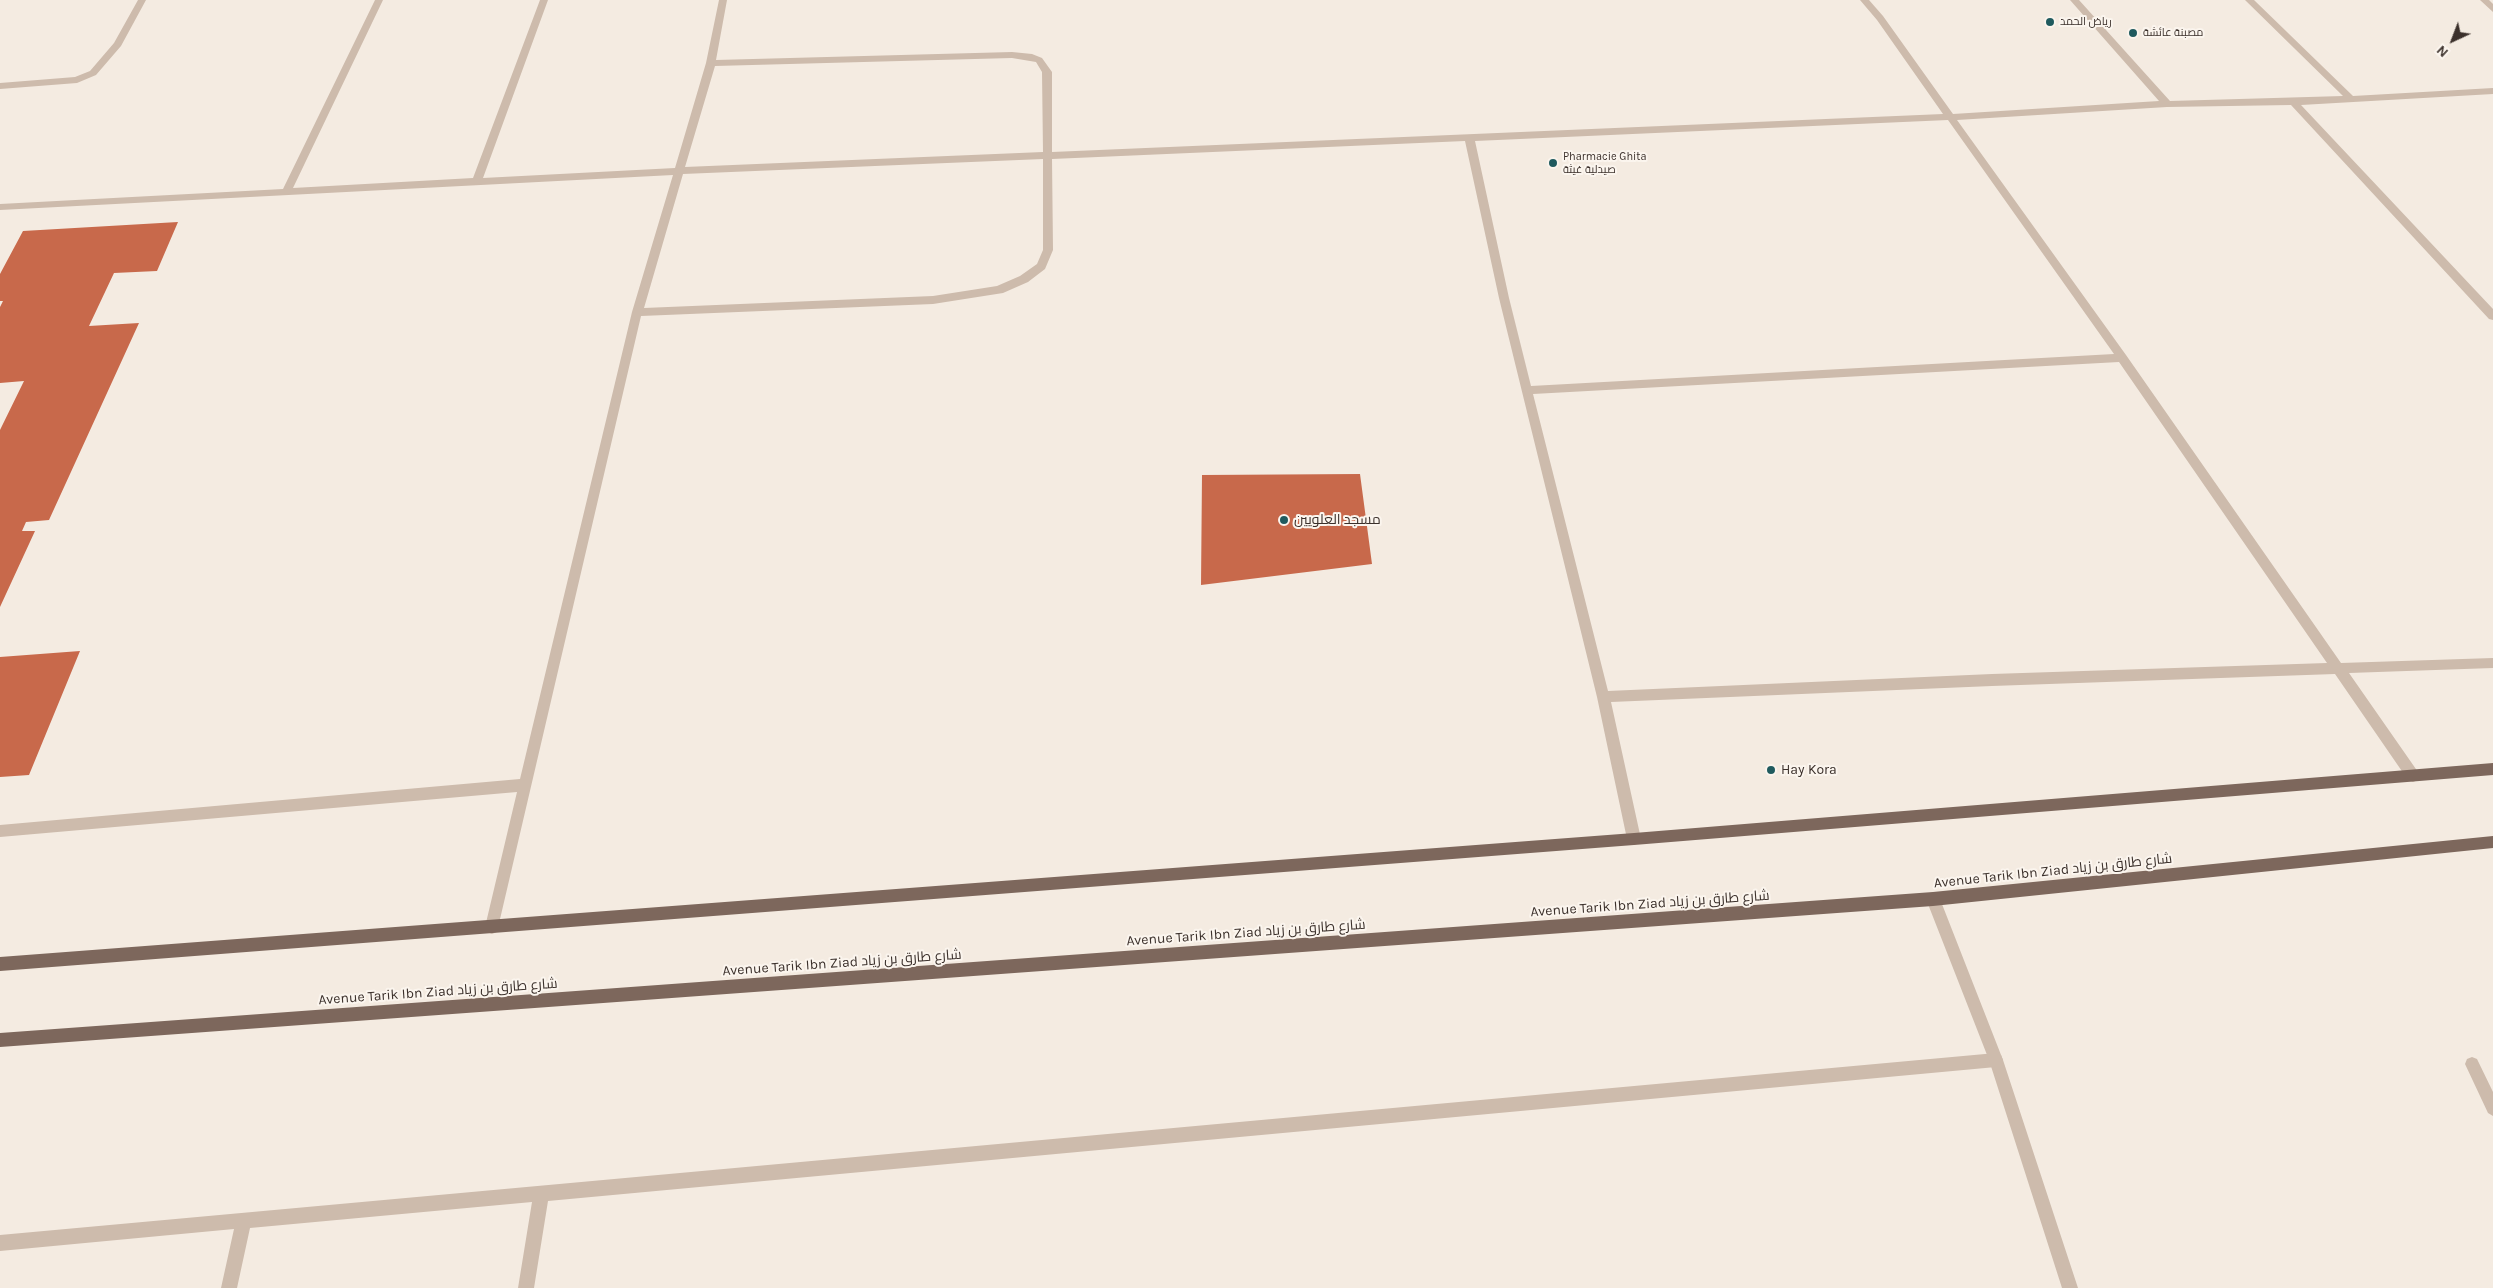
<!DOCTYPE html>
<meta charset="utf-8">
<style>
body{margin:0}
#map{position:relative;width:2493px;height:1288px;overflow:hidden;background:#f4ebe1;font-family:Karla,sans-serif}
canvas{display:block}
.north{position:absolute;left:2428px;top:15px;width:50px;height:50px;-webkit-text-stroke:4px #fbf5ee;paint-order:stroke;rotate:223deg;font-size:14px;font-weight:700;line-height:20px;text-align:center;color:#3b302b}
.north::after{content:'';display:block;margin:auto;width:18px;height:22px;background:#3b302b;clip-path:polygon(50% 0,100% 100%,50% 72%,0 100%)}
</style>
<div id="map">
<canvas width="2493" height="1288"></canvas>
<div class="north">N</div>
</div>
<script>
const ctx = document.querySelector('canvas').getContext('2d');
ctx.lineJoin = 'round';
function fillPath(path, color) { ctx.fillStyle = color; ctx.fill(path, 'evenodd'); }
const poly = rows => new Path2D(rows.map(r => 'M' + r).join(''));
function strokePath(path, color, width, dash) { ctx.strokeStyle = color; ctx.lineWidth = width; ctx.lineCap = dash ? 'butt' : 'round'; ctx.setLineDash(dash || []); ctx.stroke(path); }
function drawText(font, color, halo, rows, align = 'center') {
  ctx.font = font + ' Karla,Cairo,sans-serif'; ctx.lineWidth = 4; ctx.setLineDash([]); ctx.textBaseline = 'middle'; ctx.strokeStyle = halo; ctx.fillStyle = color; for (const [text, x, y, turn = 0] of rows) {
    ctx.save(); ctx.translate(x, y); ctx.rotate((+turn || 0) * Math.PI / 180); ctx.textAlign = isNaN(turn) ? turn : align; if (halo) ctx.strokeText(text, 0, 0); ctx.fillText(text, 0, 0); ctx.restore();
  }
}
fillPath(poly([
 [178,222,157,271,114,273,89,326,139,323,49,520,26,522,22,531,35,531,0,607,0,430,24,381,0,383,0,307,3,301,0,301,0,274,23,231],
 [1360,474,1372,564,1201,585,1202,475],
 [80,651,29,775,0,777,0,657]
]), '#c8694b');
fillPath(poly([
 [1996,1053,2001,1055,2003,1060,2001,1065,1996,1067,548,1201,534,1288,518,1288,532,1202,250,1228,237,1288,221,1288,234,1229,0,1251,0,1235,1996,1053]
]), '#cdbbac');
fillPath(poly([
 [138,0,146,0,121,46,96,75,77,83,0,89,0,83,75,77,90,71,114,43,138,0],
 [375,0,383,0,293,188,473,178,540,0,548,0,483,178,675,168,706,63,719,0,727,0,716,60,1012,52,1032,54,1042,58,1052,72,1052,152,1943,114,1877,20,1860,0,1869,0,1883,16,1953,114,2159,101,2070,0,2079,0,2170,101,2343,96,2245,0,2254,0,2353,96,2493,88,2493,94,2301,105,2493,309,2493,320,2489,319,2291,105,2167,107,1957,120,2126,355,2341,663,2493,658,2493,668,2349,673,2418,772,2420,776,2418,780,2413,782,2408,780,2335,674,1992,686,1611,702,1641,839,1639,843,1634,845,1629,843,1627,839,1597,697,1499,298,1465,141,1052,159,1053,250,1045,269,1028,282,1003,293,933,304,641,316,497,932,492,934,487,932,485,927,517,792,0,837,0,825,520,779,632,312,673,175,0,210,0,204,283,189,375,0],
 [1012,58,1036,62,1042,72,1043,152,685,167,715,66,1012,58],
 [1948,120,2114,354,1531,386,1509,298,1475,141,1948,120],
 [1043,159,1043,250,1037,264,1020,276,997,286,933,296,644,308,683,174,1043,159],
 [2119,362,2327,663,1992,674,1608,691,1533,394,2119,362],
 [2480,0,2489,0,2493,4,2493,12,2480,0],
 [1933,892,1938,894,1940,899,2003,1060,2078,1288,2062,1288,1989,1060,1926,899,1928,894,1933,892],
 [2472,1057,2477,1059,2493,1092,2493,1116,2488,1113,2465,1064,2467,1059,2472,1057]
]), '#cdbbac');
fillPath(poly([
 [2493,763,2493,775,1634,845,0,971,0,957,1634,833,2493,763],
 [2493,836,2493,848,1933,906,0,1047,0,1033,1933,892,2493,836]
]), '#7d675c');
for (const [x, y, r, color] of [
 [2050,22,5,"#1f5a5e"],
 [2133,33,5,"#1f5a5e"],
 [1553,163,5,"#1f5a5e"],
 [1284,520,5,"#1f5a5e"],
 [1771,770,5,"#1f5a5e"]
]) { const dot = new Path2D(); dot.arc(x, y, r, 0, 2 * Math.PI); ctx.fillStyle = color; ctx.fill(dot); strokePath(dot, '#fbf5ee', 2); }
drawText('11px', '#3b302b', '#fbf5ee', [
 ["رياض الحمد",2060,22],
 ["مصبنة عائشة",2143,33],
 ["Pharmacie Ghita",1563,157],
 ["صيدلية غيثة",1563,170]
], 'left');
drawText('14px', '#3b302b', '#fbf5ee', [
 ["مسجد العلويين",1294,520],
 ["Hay Kora",1781,770]
], 'left');
drawText('14px', '#3b302b', '#fbf5ee', [
 ["Avenue Tarik Ibn Ziad شارع طارق بن زياد",2053,871,-6],
 ["Avenue Tarik Ibn Ziad شارع طارق بن زياد",1650,904,-4],
 ["Avenue Tarik Ibn Ziad شارع طارق بن زياد",1246,933,-4],
 ["Avenue Tarik Ibn Ziad شارع طارق بن زياد",842,963,-4],
 ["Avenue Tarik Ibn Ziad شارع طارق بن زياد",438,992,-4]
]);
</script>
